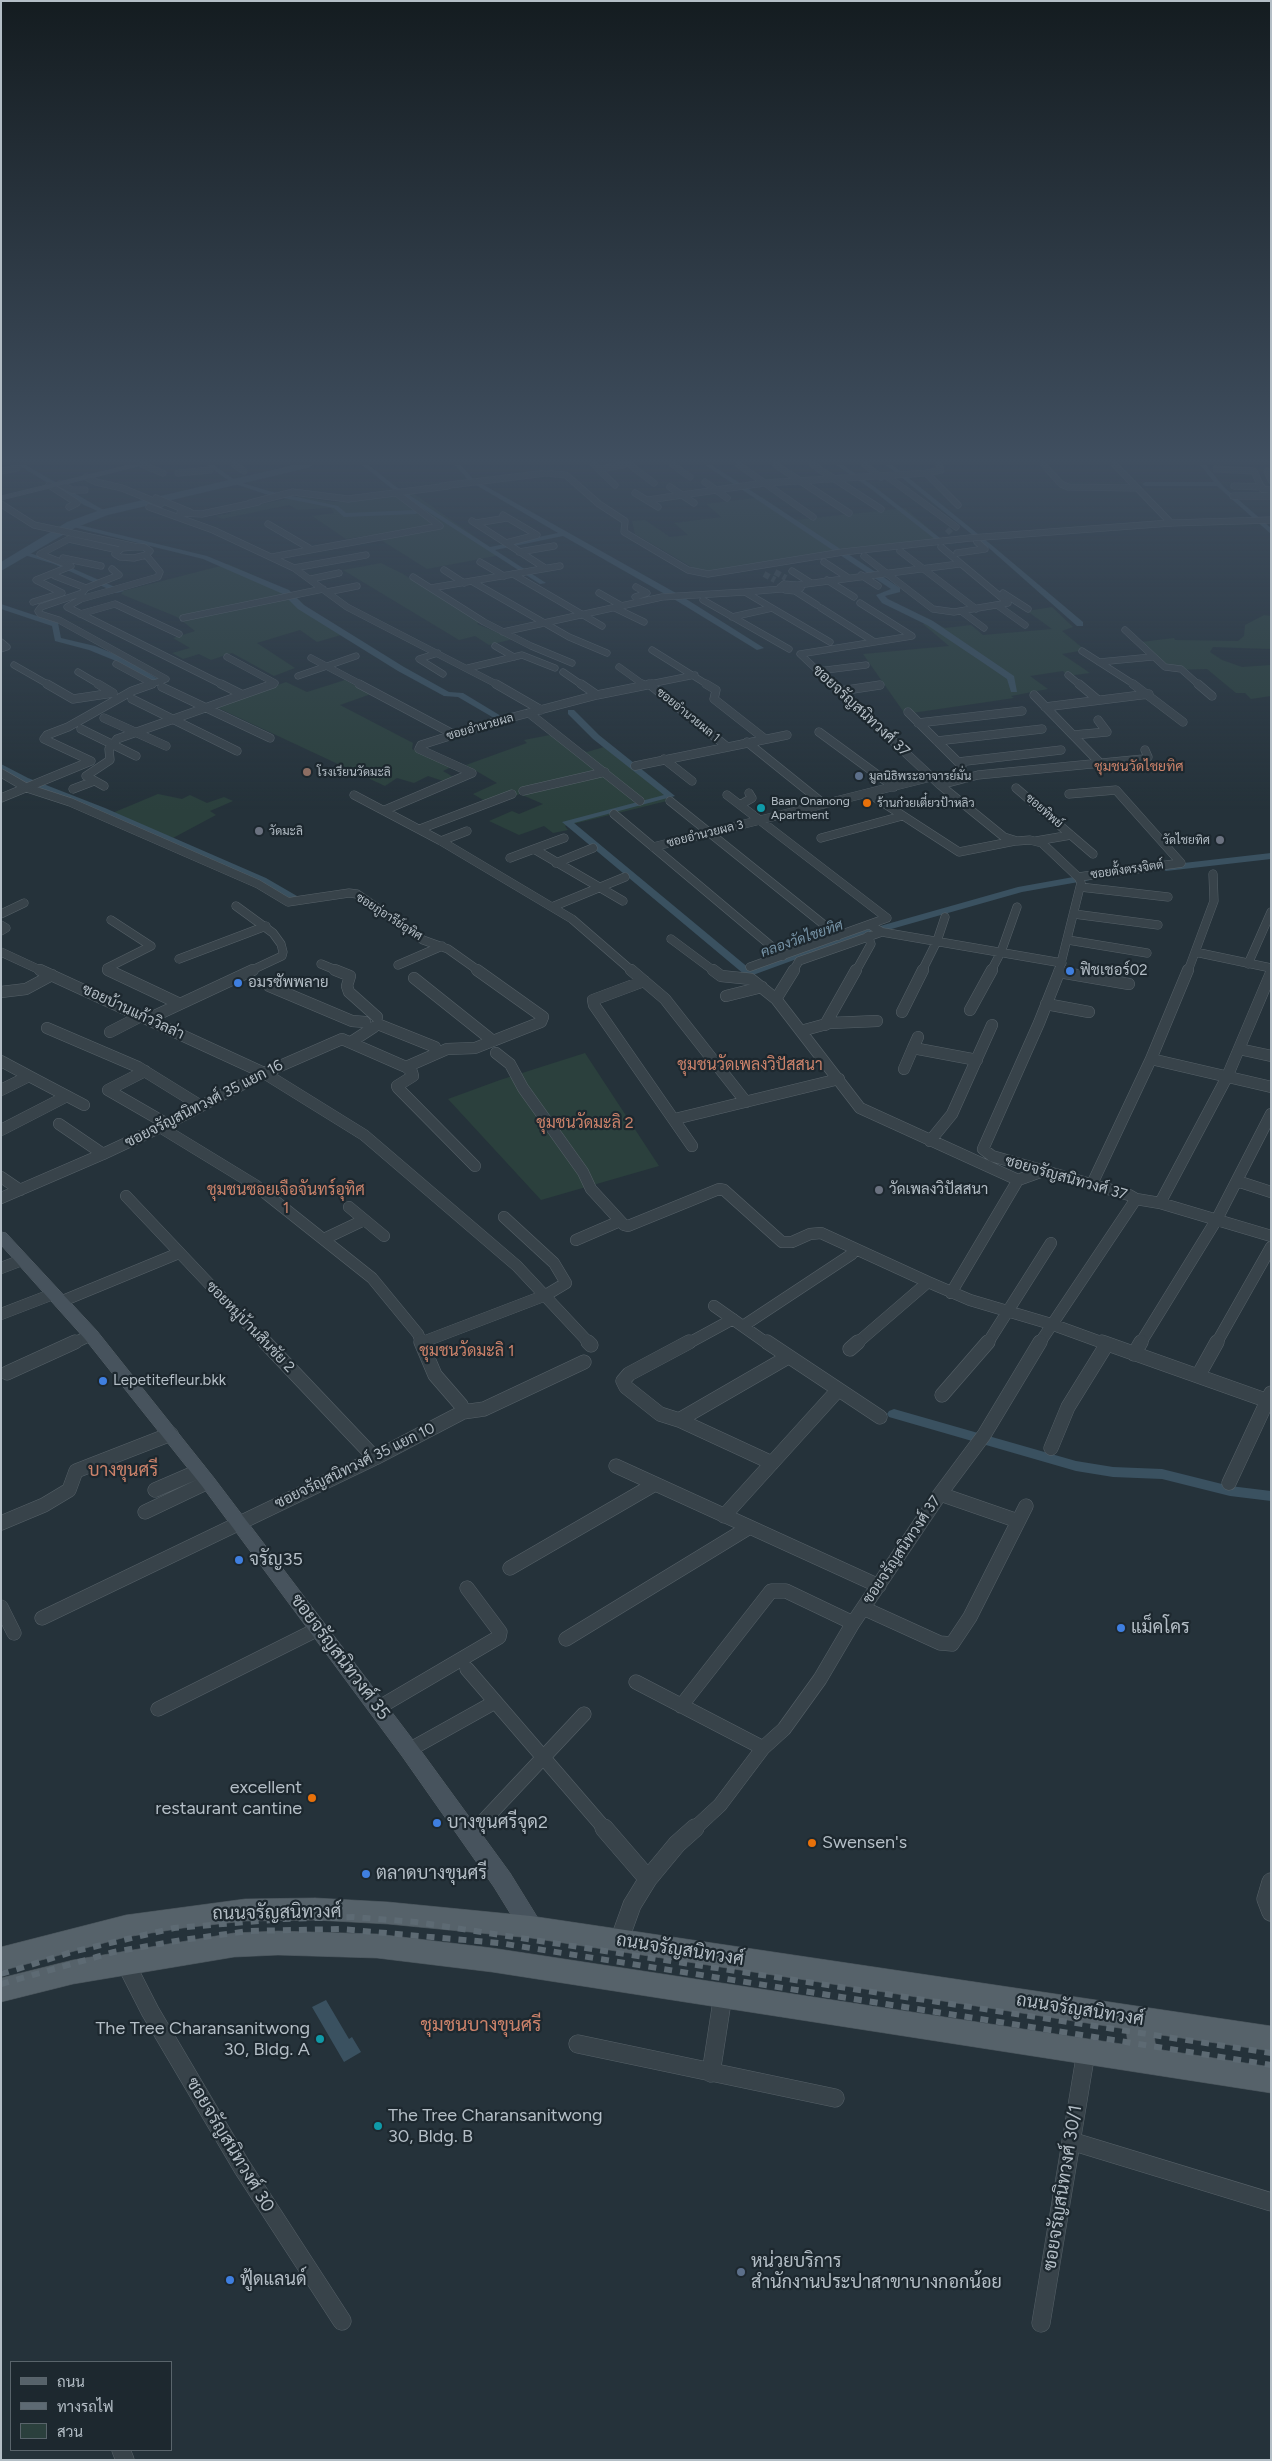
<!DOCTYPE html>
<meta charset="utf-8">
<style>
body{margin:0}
#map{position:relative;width:1272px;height:2461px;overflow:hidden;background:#25323a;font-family:Figtree,Sarabun,sans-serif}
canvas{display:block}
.frame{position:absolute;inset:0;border:2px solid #b4bec6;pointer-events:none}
.legend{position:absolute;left:10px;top:2361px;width:162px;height:90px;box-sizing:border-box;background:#1d282f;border:1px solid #59646b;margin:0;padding:6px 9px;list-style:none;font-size:15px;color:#b4bec6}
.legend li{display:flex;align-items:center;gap:10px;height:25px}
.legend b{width:25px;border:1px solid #59646b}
</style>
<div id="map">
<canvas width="1272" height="2461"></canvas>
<div class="frame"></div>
<ul class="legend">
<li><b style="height:6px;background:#56626a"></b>ถนน</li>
<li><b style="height:6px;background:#5d6a73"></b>ทางรถไฟ</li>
<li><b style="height:14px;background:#2b403d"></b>สวน</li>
</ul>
</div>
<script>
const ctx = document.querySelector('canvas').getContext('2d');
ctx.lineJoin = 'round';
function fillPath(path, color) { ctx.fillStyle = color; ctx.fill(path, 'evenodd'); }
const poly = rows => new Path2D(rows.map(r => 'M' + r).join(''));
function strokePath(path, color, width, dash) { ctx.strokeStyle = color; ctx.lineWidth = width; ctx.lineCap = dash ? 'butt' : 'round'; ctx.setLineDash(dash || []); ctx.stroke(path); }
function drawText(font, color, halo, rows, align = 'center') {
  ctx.font = font + ' Figtree,Sarabun,sans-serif'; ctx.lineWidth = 4.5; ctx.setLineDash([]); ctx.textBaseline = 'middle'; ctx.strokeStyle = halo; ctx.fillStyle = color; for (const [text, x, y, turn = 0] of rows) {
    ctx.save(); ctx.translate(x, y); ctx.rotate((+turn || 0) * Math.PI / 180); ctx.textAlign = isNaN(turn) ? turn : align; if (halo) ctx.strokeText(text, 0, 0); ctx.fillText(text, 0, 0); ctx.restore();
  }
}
fillPath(poly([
 [413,493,501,555,427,569,373,535,346,539,312,516,334,513,331,508,298,510,289,505,222,519,216,516,231,513,228,511,300,496,331,502,348,502],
 [762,497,795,520,905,508,942,540,708,572,695,569,635,534,632,521,645,520,670,537,688,535,674,523,721,517,706,504],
 [381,563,403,574,479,622,477,624,513,639,489,645,475,636,459,640,343,570],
 [228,564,289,591,316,616,341,635,317,642,300,630,257,643,295,668,274,676,232,653,211,660,199,654,183,659,172,653,190,648,173,638,195,631,177,617,121,594,123,591],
 [1052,607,1073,627,1062,631,1085,650,1062,654,1090,673,1067,676,1063,671,1030,676,1048,689,1011,696,1014,698,905,714,863,654,949,646,923,624,930,620,945,628,971,625,983,635,1052,629,1027,611],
 [1264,615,1271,616,1271,649,1213,647,1210,652,1222,660,1242,667,1271,665,1271,696,1251,699,1245,693,1236,693,1207,669,1170,670,1141,642,1174,638,1175,640,1238,641,1244,636,1245,625],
 [345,680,371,694,340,705,413,743,412,749,451,767,443,771,455,778,449,783,428,776,414,783,397,778,385,786,216,707,286,682,307,692],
 [550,735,587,752,604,747,675,799,565,826,568,830,553,833,544,826,519,835,489,821,512,811,519,814,543,804,520,794,492,805,473,794,497,783,466,765,527,743,524,740],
 [158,794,182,799,190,795,207,803,224,797,233,801,210,811,216,815,173,838,110,814],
 [585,1053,659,1166,541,1200,448,1099,500,1080]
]), '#2b403d');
fillPath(poly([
 [326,2000,349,2039,352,2037,361,2052,344,2062,312,2007]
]), '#3a5160');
fillPath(poly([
 [18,465,26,465,107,512,102,513,84,505,18,465],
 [207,465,214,465,236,481,269,491,338,506,346,513,416,510,419,512,416,514,344,517,334,508,268,495,232,483,207,465],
 [362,465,369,465,395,486,490,547,558,533,469,481,455,465,461,465,473,479,683,597,764,648,757,650,677,601,563,536,495,550,546,583,540,584,391,488,362,465],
 [705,465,712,465,900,588,900,592,885,596,888,599,933,621,1014,676,1017,692,1011,692,1007,679,988,666,927,625,882,603,876,595,891,589,705,465],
 [836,465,843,465,875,487,940,538,940,540,936,540,871,489,836,465],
 [886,465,893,465,994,547,1083,622,1083,626,1077,626,990,549,886,465],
 [1200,465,1206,465,1224,487,1271,528,1271,534,1217,486,1145,486,1142,484,1145,482,1214,482,1200,465],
 [71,523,207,556,289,590,304,605,404,667,449,692,463,693,501,716,494,718,458,697,444,696,398,671,298,609,283,594,203,559,69,526,69,524,71,523],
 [23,551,58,562,124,591,117,593,54,564,21,554,20,553,23,551],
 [1,604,58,623,61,638,95,646,122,657,158,679,151,681,116,661,89,650,55,641,52,626,1,609,1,604],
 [568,710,574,710,599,735,675,796,574,823,750,969,827,941,1018,887,1090,874,1095,877,1090,880,1022,892,835,945,753,975,745,975,562,822,664,795,593,739,568,714,568,710],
 [1,764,28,778,105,808,266,878,297,896,295,898,289,898,260,882,99,812,22,782,1,771,1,764],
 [1271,853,1271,859,1166,871,1161,868,1166,865,1271,853],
 [894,1409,1076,1461,1113,1467,1162,1469,1230,1486,1271,1491,1271,1501,1230,1496,1162,1479,1113,1477,1076,1471,889,1417,887,1414,889,1411,894,1409]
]), '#3a5160');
fillPath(poly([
 [293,465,313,465,308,468,108,515,75,528,1,571,1,562,67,522,100,510,293,465]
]), '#3a5160');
strokePath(poly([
 [947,529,951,533],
 [775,572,786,578],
 [764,574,775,580]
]), '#3a474f', 6, [6, 3]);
const streetFar4 = poly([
 [143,465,163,473],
 [235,465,244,471],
 [594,465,615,485],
 [630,465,654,483],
 [673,465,690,477],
 [739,465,813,517],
 [776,465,849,513],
 [813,465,881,509],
 [865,465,881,477],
 [1044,465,1061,484,1068,487,1137,488],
 [1115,465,1171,523],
 [599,469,624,465],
 [1216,469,1254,471,1262,489,1271,490],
 [1,471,17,468],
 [1267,471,1271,480],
 [178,473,210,470],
 [926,473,958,505],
 [86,477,96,482,122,488,161,504],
 [888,477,956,527],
 [705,482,727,498],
 [60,484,72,490,85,490],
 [49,485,77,503,69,507],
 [442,486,546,473,566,475,599,504,625,521,624,532,688,570,708,574,843,552,970,538,1171,523,1271,520],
 [1234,486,1262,487],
 [670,487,694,503],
 [635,493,658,507],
 [1233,496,1271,496],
 [156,498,190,512],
 [648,500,764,483,926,473,941,470,939,465],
 [250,503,293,492,348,499,448,486],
 [1,504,34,525,137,547],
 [149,507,213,530,294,568,347,607,498,685],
 [180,513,202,514,258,502],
 [503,515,537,535,506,543],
 [472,521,545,568],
 [476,523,507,518],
 [268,524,309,548],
 [134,547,144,547,150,551,146,555,134,558,120,557,115,554,122,548,134,547],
 [900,551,976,609],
 [519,552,554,546],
 [957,553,985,549,977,542],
 [146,555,160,572,158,577,81,599,67,607,223,685],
 [864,556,933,609,954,612,1008,603,941,547],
 [272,557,440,526,395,492],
 [63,558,101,566],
 [480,562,504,576],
 [824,562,847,577],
 [294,568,366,555],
 [112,569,119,575,86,588,82,593,41,607,38,611,40,614,59,620,166,679,149,685],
 [444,570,464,583],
 [792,571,811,583],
 [513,574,602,626],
 [861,575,878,586],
 [55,576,86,588],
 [413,577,484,622,531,646,572,663],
 [311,579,339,573],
 [827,580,854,597],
 [473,582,569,637,607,653],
 [784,584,796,585,801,588,795,591,785,590,780,587,784,584],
 [798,585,959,564],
 [431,588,560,566],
 [795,591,817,605],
 [327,592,357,586],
 [599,593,622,606],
 [1003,593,1028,609],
 [635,597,647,593,636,587],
 [703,600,789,649],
 [33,602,62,593,36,580,71,566,40,554,69,539,118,550],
 [997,605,1025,625],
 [615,608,644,622],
 [772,608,745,592,781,589],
 [821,608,873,641],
 [961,611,984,628],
 [80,614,115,604,179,634],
 [732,617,772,608,830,642],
 [183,618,323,589],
 [1125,630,1165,667,1181,669,1199,685],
 [503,632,662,597,745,592],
 [1,642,7,647,1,649],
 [495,646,514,657],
 [652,650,708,685],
 [1082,651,1135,685],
 [438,653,419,659,443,674],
 [227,657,275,683,269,685],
 [311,658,362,685],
 [1099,662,1152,657],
 [116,664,153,684],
 [14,665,49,685],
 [619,667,644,685],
 [468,668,522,655,555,668],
 [818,671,866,665],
 [78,672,100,685],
 [563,672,582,685],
 [1068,675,1080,685],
 [298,676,356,656],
 [645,685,695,675],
 [833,685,800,654,912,636,860,603]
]);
const streetFar3 = poly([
 [47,684,73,699,113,693],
 [98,684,113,693],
 [221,684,241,694],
 [359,684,453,734],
 [496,684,541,710],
 [581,684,597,695],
 [642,684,644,685],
 [649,684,726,746],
 [706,684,716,690,714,699,765,739],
 [832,684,940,785,1004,837,1017,841,1030,840,1042,843,1079,878,1081,883,1059,971],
 [1079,684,1098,700],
 [1133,684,1183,722],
 [1198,684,1212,696],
 [162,687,270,738],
 [840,691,880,685],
 [1034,695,1100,763],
 [132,699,237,751],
 [1045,707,1149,694],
 [908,712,962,766],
 [529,713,640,801],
 [104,718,166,746],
 [918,723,1022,711],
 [81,729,136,756],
 [819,732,894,787],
 [1073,735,1107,732,1098,720],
 [937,741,1042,729],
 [747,742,824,804],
 [664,759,692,781],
 [958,762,1061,750],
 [635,766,787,735],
 [1,773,27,788,70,802,258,884,288,902,349,893,357,894,423,940,448,949,479,971],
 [940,785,978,775,1143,759,1148,757,1145,750],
 [104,786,86,776,110,760,109,749,117,739,273,684],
 [1016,788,1093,854],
 [73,789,94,781],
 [523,791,605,772],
 [868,793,959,852,1015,841],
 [1069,794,1116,790,1181,863,1078,877],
 [354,795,441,841,572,919,632,971],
 [727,795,887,918,750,967],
 [1,798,91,761,44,739,47,735,68,727,132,691,152,684],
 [670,801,838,936],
 [740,805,752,798,749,793],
 [385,810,472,773,419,749,421,745,494,722,597,695,652,684],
 [614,814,783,956],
 [420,829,512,794],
 [564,838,534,849,623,901],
 [821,838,902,816],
 [441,841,467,831],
 [1036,841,1071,835],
 [653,847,931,777],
 [510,858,534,849],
 [556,863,593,848],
 [1080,887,1168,897],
 [236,906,273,933,281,944,283,952,282,956,250,971],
 [552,907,625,877],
 [1,914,24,903],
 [1074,914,1158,925],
 [1,925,6,928,1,931],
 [870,925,882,932,1062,963],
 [671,939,714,971],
 [1068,940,1147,953],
 [1,952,42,971],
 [1195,952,1271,968],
 [179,959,266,926],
 [321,964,338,971],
 [1248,964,1271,912],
 [398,965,442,946],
 [110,971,107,968,151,946,111,920],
 [793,971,799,961,882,932],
 [856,971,871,944,868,936],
 [922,971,937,941,945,917],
 [991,971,1001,952,1017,907],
 [1188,971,1214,901,1213,874]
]);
const streetFar2 = poly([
 [40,970,264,1073,364,1135,517,1266,590,1344],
 [108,970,180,1004],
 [335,970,350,976,347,986,349,992,377,1017],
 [631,970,665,999,746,1102],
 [713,970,721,976,751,979,776,999,860,1108,1018,1180,1043,1171],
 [1059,972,1129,984],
 [414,978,493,1041],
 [644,981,593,1000,594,1005,692,1146],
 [269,986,352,1021,365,1022],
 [1,992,26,989,52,975],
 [726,996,762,987],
 [776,999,794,970],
 [1046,1004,1089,1012],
 [970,1010,992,970],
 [902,1012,923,970],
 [148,1019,253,970],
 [380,1025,435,1047],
 [825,1025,856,970],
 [47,1028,138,1067,201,1106],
 [801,1031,830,1023,877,1021],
 [110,1032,141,1016],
 [918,1037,913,1048,977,1060],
 [351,1042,374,1027],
 [1239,1049,1271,1056],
 [496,1053,510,1064,523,1088,583,1172,591,1189,624,1225,628,1226,719,1189,724,1190,782,1242,792,1242,810,1234,821,1233,928,1282],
 [1151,1059,1271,1087],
 [1,1061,29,1076,1,1090],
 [406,1067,447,1049,475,1048,541,1022,543,1017,477,970],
 [904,1069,913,1048],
 [145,1071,108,1090,167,1124],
 [29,1076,84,1105],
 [675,1119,839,1079],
 [59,1124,103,1154],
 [160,1127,255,1185,372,1278,418,1334,422,1344],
 [1,1130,67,1096],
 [930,1141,952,1114,992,1025],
 [1,1177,20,1190],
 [1237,1181,1271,1192],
 [1092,1184,1151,1059,1188,970],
 [126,1196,266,1344],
 [1,1198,103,1154,167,1124,264,1073,342,1039,406,1067,412,1072,413,1076,397,1086,398,1088,475,1166],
 [1136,1199,1160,1203,1271,1236],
 [1160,1203,1227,1077,1271,973],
 [349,1207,384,1236],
 [324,1239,364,1220],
 [576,1240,620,1221],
 [1,1268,22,1260],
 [951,1293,1018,1180],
 [60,1302,179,1253],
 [714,1306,768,1344],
 [1,1314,53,1294],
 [743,1326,852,1254],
 [423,1342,546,1295,566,1283,554,1263,504,1217],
 [72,1344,91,1335],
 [687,1344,733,1319],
 [856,1344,928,1282,970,1300,1051,1324,1106,1344],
 [987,1344,1051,1243],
 [1039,1344,1136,1199,1129,1195,992,1156,983,1149,1039,1023,1060,970],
 [1140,1344,1217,1219,1271,1114],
 [1216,1344,1271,1247]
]);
const streetFar1 = poly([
 [265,1342,375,1458],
 [588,1342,591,1345],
 [689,1342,629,1374,623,1381,626,1387,660,1414,679,1420,772,1463],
 [767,1342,880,1417],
 [1102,1342,1271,1402],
 [850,1349,858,1342],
 [1134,1354,1141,1342],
 [7,1373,75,1342],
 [1198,1376,1217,1342],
 [942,1395,988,1342],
 [463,1412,484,1409,584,1362],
 [679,1420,788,1357],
 [1051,1448,1068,1407,1107,1344],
 [616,1466,879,1586],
 [1229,1483,1271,1393],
 [155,1490,199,1471],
 [940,1494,1018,1521],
 [145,1512,208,1482],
 [724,1516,838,1390],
 [1,1523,44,1505,69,1490,76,1471,171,1434],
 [510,1568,655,1484],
 [1,1607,14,1633],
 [863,1608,940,1643,952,1644,970,1617,1026,1506],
 [42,1618,375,1458,463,1412,461,1405,435,1375,421,1342],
 [566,1639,748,1528],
 [467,1669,605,1829],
 [636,1682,763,1748],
 [681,1706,771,1591,786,1591,853,1623],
 [378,1708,499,1637,500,1632,467,1588],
 [158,1709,318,1629],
 [409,1750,495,1702],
 [476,1829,584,1714],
 [694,1829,720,1805,763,1748,784,1729,820,1679,853,1623,940,1494,984,1435,1040,1342]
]);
const street = poly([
 [604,1828,648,1879],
 [470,1835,477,1828],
 [1271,1882,1266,1899,1271,1912],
 [619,1941,632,1905,648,1879,677,1844,695,1828],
 [126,1964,150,2011,242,2167,342,2321],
 [578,2044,835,2098],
 [711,2073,723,1995],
 [1071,2141,1271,2202],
 [1041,2323,1086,2052],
 [121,2450,125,2460]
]);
const secondary = poly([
 [129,465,143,465,1,500,1,496,129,465],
 [1,1232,6,1233,97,1331,214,1478,416,1744,510,1873,539,1920,542,1927,539,1934,531,1937,523,1934,494,1887,402,1756,202,1486,85,1339,1,1245,1,1232]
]);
const primary = poly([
 [315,1898,388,1902,531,1916,1271,2026,1271,2051,1154,2034,1156,2049,1271,2067,1271,2093,492,1972,377,1958,278,1955,234,1957,73,1984,1,2002,1,1978,73,1960,234,1933,278,1931,377,1934,492,1948,1128,2045,1126,2029,531,1938,388,1924,315,1920,245,1921,183,1928,126,1937,1,1971,1,1947,126,1915,245,1899,315,1898]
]);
strokePath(streetFar4, '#566168', 7);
strokePath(streetFar3, '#566168', 9);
strokePath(streetFar2, '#566168', 12);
strokePath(streetFar1, '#566168', 15);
strokePath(street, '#566168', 19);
strokePath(secondary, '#566168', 1);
strokePath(primary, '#444f56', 1);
strokePath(streetFar4, '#38434a', 6);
strokePath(streetFar3, '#38434a', 8);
strokePath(streetFar2, '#38434a', 11);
strokePath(streetFar1, '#38434a', 14);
strokePath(street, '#38434a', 18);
fillPath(secondary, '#47535d');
fillPath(primary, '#56626a');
strokePath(poly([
 [1,1974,72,1952,174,1928,284,1919,353,1917,416,1922,1271,2053],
 [1,1984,114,1952,182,1940,249,1931,340,1929,499,1943,1271,2065]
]), '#5d6a73', 6, [8, 8]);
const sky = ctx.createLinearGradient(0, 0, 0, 810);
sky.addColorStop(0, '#141c20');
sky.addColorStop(0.57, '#404f60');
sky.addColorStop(1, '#404f6000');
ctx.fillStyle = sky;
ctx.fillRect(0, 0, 1272, 810);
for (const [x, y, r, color] of [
 [307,772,5,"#8d6e63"],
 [859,776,5,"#5c6f8a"],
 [867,803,5,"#e8710a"],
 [761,808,5,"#0f9aa8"],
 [259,831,5,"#6b7280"],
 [1220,840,5,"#6b7280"],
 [1070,971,5,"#3f7fe0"],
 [238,983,5,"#3f7fe0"],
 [879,1190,5,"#6b7280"],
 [103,1381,5,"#3f7fe0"],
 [239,1560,5,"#3f7fe0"],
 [1121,1628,5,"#3f7fe0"],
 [312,1798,5,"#e8710a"],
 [437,1823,5,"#3f7fe0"],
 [812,1843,5,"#e8710a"],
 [366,1874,5,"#3f7fe0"],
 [320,2039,5,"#0f9aa8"],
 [378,2126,5,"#0f9aa8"],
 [741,2272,5,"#5c6f8a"],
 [230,2280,5,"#3f7fe0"]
]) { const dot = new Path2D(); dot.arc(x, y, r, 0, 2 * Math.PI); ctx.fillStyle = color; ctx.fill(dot); strokePath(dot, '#1d282f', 2); }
drawText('12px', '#b4bec6', '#1d282f', [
 ["ซอยอำนวยผล 1",688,715,39],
 ["ซอยอำนวยผล",480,727,-16],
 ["ซอยทิพย์",1044,811,41],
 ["ซอยอำนวยผล 3",705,834,-14],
 ["ซอยตั้งตรงจิตต์",1127,870,-8],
 ["ซอยภู่อารีย์อุทิศ",389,917,33]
]);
drawText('12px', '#b4bec6', '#1d282f', [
 ["โรงเรียนวัดมะลิ",317,772],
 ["มูลนิธิพระอาจารย์มั่น",869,776],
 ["Baan Onanong",771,801],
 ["Apartment",771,815],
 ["ร้านก๋วยเตี๋ยวป้าหลิว",877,803],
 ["วัดมะลิ",269,831],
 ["วัดไชยทิศ",1210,840,"right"]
], 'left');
drawText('14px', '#cb826a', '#1d282f', [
 ["ชุมชนวัดไชยทิศ",1139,767]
]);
drawText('italic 14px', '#7794a7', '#1d282f', [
 ["คลองวัดไชยทิศ",802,939,-19]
]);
drawText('15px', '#b4bec6', '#1d282f', [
 ["ซอยจรัญสนิทวงศ์ 37",861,711,43],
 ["ซอยบ้านแก้ววิลล่า",133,1012,25],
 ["ซอยจรัญสนิทวงศ์ 35 แยก 16",204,1104,-27],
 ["ซอยจรัญสนิทวงศ์ 37",1066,1178,16],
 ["ซอยหมู่บ้านสินชัย 2",250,1327,46],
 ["ซอยจรัญสนิทวงศ์ 35 แยก 10",355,1466,-26],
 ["ซอยจรัญสนิทวงศ์ 37",902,1550,-56]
]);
drawText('15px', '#b4bec6', '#1d282f', [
 ["ฟิชเชอร์02",1080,971],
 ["อมรซัพพลาย",248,983],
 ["วัดเพลงวิปัสสนา",889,1190],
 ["Lepetitefleur.bkk",113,1381]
], 'left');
drawText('16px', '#cb826a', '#1d282f', [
 ["ชุมชนวัดเพลงวิปัสสนา",750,1065],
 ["ชุมชนวัดมะลิ 2",585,1123],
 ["ชุมชนซอยเจือจันทร์อุทิศ",286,1190],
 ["1",286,1208],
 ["ชุมชนวัดมะลิ 1",467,1351]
]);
drawText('18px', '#cb826a', '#1d282f', [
 ["บางขุนศรี",123,1471]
]);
drawText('18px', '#b4bec6', '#1d282f', [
 ["จรัญ35",249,1560],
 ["แม็คโคร",1131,1628],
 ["excellent",302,1788,"right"],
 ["restaurant cantine",302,1809,"right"],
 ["บางขุนศรีจุด2",447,1823],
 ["Swensen's",822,1843],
 ["ตลาดบางขุนศรี",376,1874],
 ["The Tree Charansanitwong",310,2029,"right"],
 ["30, Bldg. A",310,2050,"right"],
 ["The Tree Charansanitwong",388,2116],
 ["30, Bldg. B",388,2137],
 ["หน่วยบริการ",751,2262],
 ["สำนักงานประปาสาขาบางกอกน้อย",751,2283],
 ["ฟู้ดแลนด์",240,2280]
], 'left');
drawText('18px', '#b4bec6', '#1d282f', [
 ["ซอยจรัญสนิทวงศ์ 35",340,1657,53],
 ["ถนนจรัญสนิทวงศ์",277,1913,-1],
 ["ถนนจรัญสนิทวงศ์",680,1950,9],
 ["ถนนจรัญสนิทวงศ์",1080,2010,9],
 ["ซอยจรัญสนิทวงศ์ 30",230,2145,59],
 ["ซอยจรัญสนิทวงศ์ 30/1",1063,2188,-81]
]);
drawText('19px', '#cb826a', '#1d282f', [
 ["ชุมชนบางขุนศรี",481,2025]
]);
</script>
